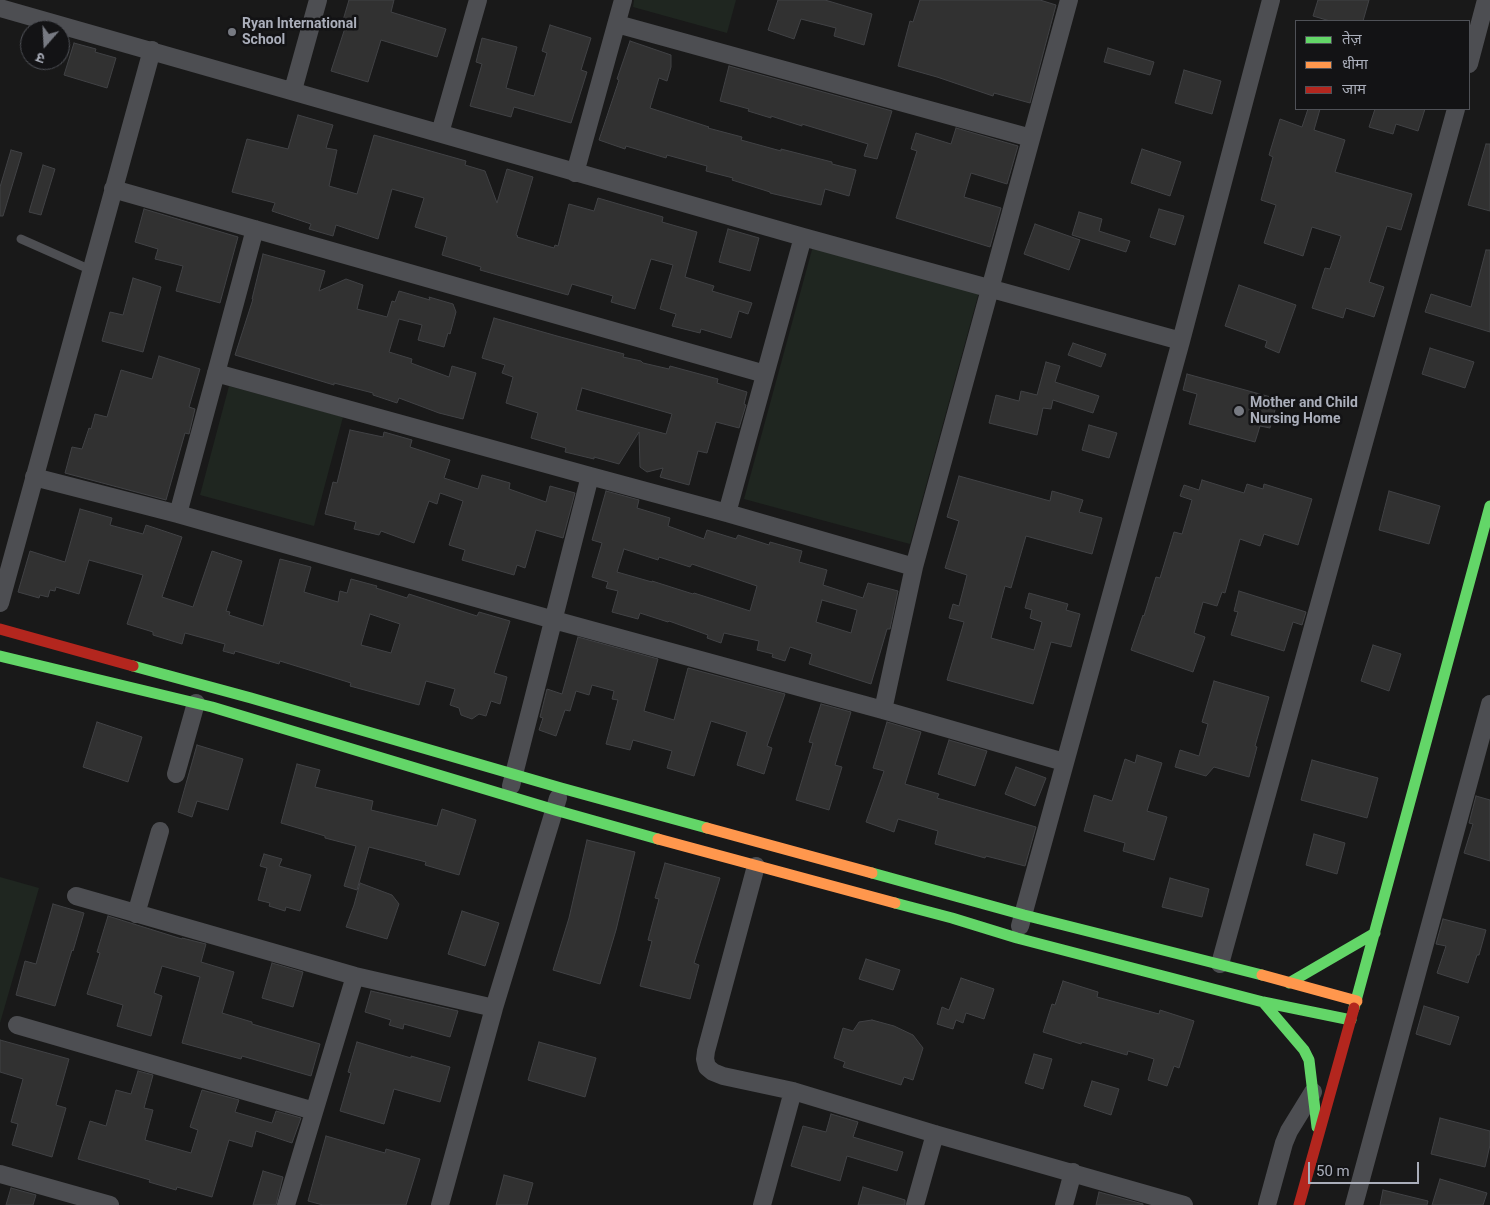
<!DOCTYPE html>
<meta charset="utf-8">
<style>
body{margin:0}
#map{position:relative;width:1490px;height:1205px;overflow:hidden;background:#191919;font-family:Roboto,"Noto Sans Devanagari",sans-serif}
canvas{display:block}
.legend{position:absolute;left:1295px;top:20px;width:175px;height:90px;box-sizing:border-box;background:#131315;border:1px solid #4f5157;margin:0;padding:6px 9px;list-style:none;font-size:15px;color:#aaaeba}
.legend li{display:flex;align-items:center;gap:10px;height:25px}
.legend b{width:25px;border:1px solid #4f5157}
.north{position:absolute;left:20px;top:20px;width:50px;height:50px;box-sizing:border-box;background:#131315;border:1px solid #4f5157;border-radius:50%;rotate:199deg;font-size:14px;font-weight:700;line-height:20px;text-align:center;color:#aaaeba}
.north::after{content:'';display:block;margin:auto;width:18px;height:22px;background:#777a82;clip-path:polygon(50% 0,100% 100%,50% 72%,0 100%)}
.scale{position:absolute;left:1308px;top:1162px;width:111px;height:22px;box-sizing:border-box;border:2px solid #aaaeba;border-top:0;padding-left:6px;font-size:15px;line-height:18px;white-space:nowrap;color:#aaaeba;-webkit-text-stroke:4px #131315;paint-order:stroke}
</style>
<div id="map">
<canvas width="1490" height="1205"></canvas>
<ul class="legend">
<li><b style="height:6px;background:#63d668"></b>तेज़</li>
<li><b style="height:6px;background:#ff974d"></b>धीमा</li>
<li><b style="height:6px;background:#b3261e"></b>जाम</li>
</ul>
<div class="north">उ</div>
<div class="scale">50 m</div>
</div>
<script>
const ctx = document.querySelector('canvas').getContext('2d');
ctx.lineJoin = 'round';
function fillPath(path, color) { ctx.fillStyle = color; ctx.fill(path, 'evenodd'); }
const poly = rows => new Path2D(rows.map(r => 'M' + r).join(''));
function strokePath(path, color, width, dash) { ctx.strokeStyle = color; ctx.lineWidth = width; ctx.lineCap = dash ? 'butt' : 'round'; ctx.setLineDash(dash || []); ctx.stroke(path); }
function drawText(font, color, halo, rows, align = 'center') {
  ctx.font = font + ' Roboto,sans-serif'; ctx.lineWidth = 5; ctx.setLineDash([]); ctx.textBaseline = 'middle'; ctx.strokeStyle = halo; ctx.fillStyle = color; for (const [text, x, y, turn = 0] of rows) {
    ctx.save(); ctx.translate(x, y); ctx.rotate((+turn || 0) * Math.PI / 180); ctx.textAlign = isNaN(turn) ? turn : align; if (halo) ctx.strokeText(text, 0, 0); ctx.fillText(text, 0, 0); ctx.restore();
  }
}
fillPath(poly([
 [634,0,736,0,727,33,633,7],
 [813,246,979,292,910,544,744,499],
 [229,386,343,417,314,526,200,495],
 [0,877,39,888,0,1023]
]), '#1f2620');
const building = poly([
 [349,0,394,0,391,12,446,29,437,57,381,40,368,82,331,71,345,28,341,27,349,0],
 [778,0,825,0,872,14,864,45,834,36,836,28,801,19,794,39,768,30,778,0],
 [920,0,1040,0,1056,5,1030,103,994,93,993,96,937,77,898,66,910,21,913,22,920,0],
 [1318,0,1369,0,1363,21,1330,21,1313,16,1318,0],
 [550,25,591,38,581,70,587,72,571,123,514,107,511,117,470,106,482,64,476,62,482,38,517,47,506,88,534,96,547,53,542,51,550,25],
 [630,41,671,55,671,67,667,81,659,78,650,108,678,117,709,127,708,128,742,137,741,140,781,151,781,149,832,162,832,164,856,170,849,196,825,189,821,205,770,193,770,192,732,180,733,178,706,171,707,166,667,155,666,158,626,146,625,149,599,140,619,80,617,79,630,41],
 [74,43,96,49,95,52,116,58,107,88,64,75,74,43],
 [1108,48,1154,62,1150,75,1104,62,1108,48],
 [729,66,892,111,877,159,864,156,868,144,802,124,802,126,771,116,771,118,748,111,749,109,720,101,729,66],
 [1184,70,1221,81,1212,114,1175,103,1184,70],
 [1308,109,1320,109,1314,130,1345,140,1335,172,1412,194,1401,230,1387,226,1369,282,1384,287,1374,317,1346,308,1343,318,1312,308,1325,268,1330,269,1341,236,1312,227,1303,256,1264,243,1276,205,1261,200,1273,157,1269,155,1280,119,1302,127,1308,109],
 [1375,109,1425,109,1418,131,1396,124,1393,134,1369,127,1375,109],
 [298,115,333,125,326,148,337,150,329,186,357,194,374,135,466,161,465,165,485,171,497,203,507,169,533,177,516,235,518,236,517,237,554,248,555,245,558,246,569,204,594,211,598,198,663,217,662,222,697,232,685,277,714,286,712,291,752,303,748,314,739,311,731,338,701,329,700,333,672,326,676,314,660,309,673,265,651,259,635,309,611,302,613,296,572,284,568,295,480,270,481,267,442,255,447,237,415,227,424,198,392,189,378,239,336,225,333,236,309,229,311,224,272,211,275,203,232,192,247,139,288,149,298,115],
 [956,128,1018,146,1007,184,971,173,964,197,1001,208,990,247,896,218,917,151,911,149,916,133,951,144,956,128],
 [1486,144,1490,144,1490,211,1468,205,1486,144],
 [1142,149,1181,162,1170,196,1131,183,1142,149],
 [11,150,22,153,3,216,0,216,0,187,11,150],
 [43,165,55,169,41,215,29,212,43,165],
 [144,209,238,237,220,303,176,291,183,266,155,259,158,249,135,242,144,209],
 [1159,209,1184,216,1175,245,1150,237,1159,209],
 [1079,212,1102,219,1099,231,1130,241,1126,252,1072,235,1079,212],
 [1035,224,1080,240,1069,270,1024,254,1035,224],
 [728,229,759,238,750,271,719,262,728,229],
 [1486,250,1490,250,1490,332,1425,312,1431,294,1471,307,1486,250],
 [263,254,325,271,319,291,346,279,363,285,357,309,387,317,392,301,395,302,399,291,430,300,429,297,453,304,456,312,450,334,448,333,444,347,418,340,422,325,399,319,389,352,412,359,411,363,449,377,452,366,476,373,463,419,439,413,399,398,397,403,373,395,373,393,334,383,334,385,235,355,253,299,252,299,263,254],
 [133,278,161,287,143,352,102,341,110,312,123,315,133,278],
 [1239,285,1296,305,1279,353,1265,347,1267,341,1225,326,1239,285],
 [494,318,557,336,624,354,623,357,641,361,643,363,669,369,670,366,718,379,717,383,747,392,744,404,746,405,739,428,716,422,707,453,698,451,689,485,660,477,663,468,647,472,640,467,639,432,619,464,594,457,594,459,565,452,566,448,531,438,538,413,506,403,513,377,502,373,505,365,482,358,494,318],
 [582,388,672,414,666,434,576,410,582,388],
 [1073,343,1106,354,1101,367,1068,355,1073,343],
 [1430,348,1474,362,1465,388,1422,374,1430,348],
 [159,356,200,369,189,407,195,409,189,434,185,433,166,500,65,473,72,447,82,449,89,428,91,429,95,414,107,417,121,370,152,379,159,356],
 [1046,362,1060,366,1055,382,1099,396,1093,413,1053,400,1051,409,1043,408,1037,435,989,423,996,395,1019,401,1021,391,1037,395,1046,362],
 [1187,374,1278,399,1270,428,1260,426,1255,442,1189,424,1197,394,1183,390,1187,374],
 [1089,425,1117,433,1109,458,1082,450,1089,425],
 [350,430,383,437,384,432,412,440,410,447,450,460,444,478,478,489,482,475,510,483,509,489,546,502,550,486,575,493,563,538,536,530,525,568,517,565,514,575,462,560,465,550,449,545,463,501,440,493,437,504,429,501,414,543,381,531,379,535,354,529,356,522,325,514,333,482,337,483,350,430],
 [959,476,1050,501,1052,491,1083,500,1079,512,1102,518,1092,554,1026,536,1011,588,1005,586,991,638,1034,650,1042,622,1030,618,1032,610,1025,608,1029,593,1068,604,1066,610,1080,614,1071,647,1051,642,1033,704,947,680,964,622,949,618,953,604,959,606,967,575,945,568,959,521,947,517,959,476],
 [1202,480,1244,493,1247,484,1263,489,1264,484,1312,499,1298,545,1264,534,1260,546,1240,539,1225,593,1222,592,1217,606,1203,602,1194,633,1205,637,1193,672,1131,650,1143,615,1144,616,1156,577,1160,578,1174,532,1182,534,1192,500,1180,496,1184,485,1199,490,1202,480],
 [606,491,639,500,637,508,670,518,668,526,704,539,707,530,736,539,738,535,769,545,770,542,802,551,799,562,827,570,823,585,863,598,868,583,898,591,890,629,887,629,871,684,809,664,812,654,790,647,785,661,772,657,773,654,757,650,759,641,724,633,721,643,707,638,708,635,669,621,668,622,640,613,638,619,612,612,618,591,606,588,608,582,592,577,602,543,592,540,606,491],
 [624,549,658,560,659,557,690,567,692,564,757,586,750,611,694,593,693,594,652,581,652,582,617,572,624,549],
 [822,600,857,610,851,633,816,622,822,600],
 [1389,491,1440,506,1429,544,1379,530,1389,491],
 [80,509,112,518,110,525,143,534,146,525,182,537,162,597,193,607,212,551,242,561,226,611,230,612,229,615,263,626,280,559,311,567,304,592,338,602,340,591,347,593,351,579,377,586,376,588,407,598,409,594,477,616,479,612,510,621,494,673,507,677,500,704,491,701,486,716,479,714,472,719,461,715,459,708,450,705,455,689,426,681,419,705,350,686,351,683,280,661,279,664,235,651,234,654,223,651,225,644,185,633,182,644,153,635,153,632,127,624,143,575,89,560,79,594,56,587,55,591,50,590,48,597,40,595,39,598,18,592,30,551,65,562,80,509],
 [370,614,400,624,391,653,361,645,370,614],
 [1239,591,1306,612,1302,625,1293,622,1284,651,1231,635,1238,612,1234,611,1239,591],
 [578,637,658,659,644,711,674,720,688,668,785,694,767,746,772,748,764,774,737,765,747,732,711,721,694,776,667,768,672,751,633,740,630,750,606,744,618,700,612,699,614,691,592,685,589,695,576,691,570,711,565,710,556,736,539,730,543,718,540,717,547,689,562,694,578,637],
 [1373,645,1401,654,1389,691,1361,681,1373,645],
 [1214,681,1269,697,1255,746,1257,747,1249,777,1214,767,1206,776,1175,767,1180,750,1199,756,1208,724,1202,722,1214,681],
 [821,704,851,712,835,765,842,767,829,810,796,800,813,743,809,742,821,704],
 [97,722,142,737,128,782,83,767,97,722],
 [887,722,921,732,905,784,939,794,937,798,1036,827,1025,866,986,856,985,858,935,844,938,831,898,819,894,832,866,822,884,771,873,768,887,722],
 [949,740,987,751,975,786,938,774,949,740],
 [197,745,243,759,228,810,197,801,192,817,178,812,197,745],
 [1137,755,1162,763,1147,811,1167,817,1154,860,1123,851,1125,843,1084,831,1094,795,1112,801,1125,759,1135,763,1137,755],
 [1312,760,1378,778,1367,818,1301,800,1312,760],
 [297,764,320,770,315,787,373,801,371,810,437,826,442,809,476,820,459,875,425,865,426,862,369,847,357,890,344,886,356,846,325,838,325,836,281,823,297,764],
 [1016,767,1046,778,1035,806,1005,794,1016,767],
 [1476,796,1490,800,1490,861,1464,853,1473,824,1469,823,1476,796],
 [1314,834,1345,843,1337,874,1306,865,1314,834],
 [587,840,635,852,616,930,600,984,553,970,569,918,587,840],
 [264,854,282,859,279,866,311,875,300,911,286,907,285,911,269,906,270,903,258,900,267,868,260,866,264,854],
 [665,863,720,878,694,963,699,965,690,999,640,986,652,941,648,940,659,899,655,898,665,863],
 [1170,878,1209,889,1202,917,1162,907,1170,878],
 [360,883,392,895,399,904,387,939,346,927,354,905,360,883],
 [53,904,84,913,73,951,72,950,55,1006,16,995,25,961,36,964,53,904],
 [462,911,499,923,485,966,448,954,462,911],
 [108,916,182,939,182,938,206,944,201,962,234,972,222,1013,252,1022,252,1024,320,1044,311,1076,242,1056,241,1059,182,1043,200,977,162,966,154,993,162,996,151,1036,117,1026,123,1005,87,994,100,953,97,952,108,916],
 [1443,919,1486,930,1479,955,1477,955,1468,983,1437,973,1446,946,1436,944,1443,919],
 [866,959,900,970,893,990,859,979,866,959],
 [272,963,303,972,293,1007,262,998,272,963],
 [961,978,994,989,984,1019,966,1013,963,1023,956,1020,953,1029,937,1024,942,1007,949,1010,961,978],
 [1063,981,1098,992,1097,997,1159,1014,1160,1010,1194,1021,1179,1068,1174,1066,1167,1086,1148,1080,1154,1059,1128,1051,1127,1055,1082,1042,1081,1044,1043,1032,1052,1004,1055,1005,1063,981],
 [371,991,458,1011,450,1037,404,1024,403,1029,389,1025,391,1020,365,1012,371,991],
 [1424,1006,1459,1017,1450,1045,1416,1034,1424,1006],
 [872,1020,894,1026,913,1035,923,1048,913,1080,904,1077,901,1085,843,1067,845,1062,834,1058,843,1028,853,1031,859,1022,872,1020],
 [0,1040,69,1059,56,1105,66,1108,52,1157,12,1145,18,1124,11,1122,23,1079,0,1072,0,1040],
 [357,1042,411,1058,411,1056,450,1067,440,1102,394,1089,384,1124,340,1111,351,1073,348,1072,357,1042],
 [539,1042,596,1058,585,1097,528,1080,539,1042],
 [1034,1054,1052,1059,1043,1089,1025,1083,1034,1054],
 [138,1071,153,1075,144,1108,153,1110,145,1140,191,1153,198,1130,190,1127,202,1090,239,1100,235,1112,272,1123,276,1111,301,1118,292,1143,256,1131,252,1147,229,1140,212,1197,177,1187,176,1190,149,1182,150,1180,78,1159,90,1121,106,1126,116,1090,131,1094,138,1071],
 [1092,1081,1119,1089,1111,1115,1084,1106,1092,1081],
 [831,1114,858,1122,853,1137,903,1152,897,1171,847,1156,840,1181,791,1166,803,1126,826,1132,831,1114],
 [1440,1118,1490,1131,1490,1145,1485,1167,1431,1154,1440,1118],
 [326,1136,385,1153,386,1149,420,1159,406,1205,323,1205,308,1201,326,1136],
 [263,1171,283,1177,276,1205,253,1205,263,1171],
 [504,1175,533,1183,527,1205,496,1205,504,1175],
 [1440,1179,1487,1193,1483,1205,1432,1205,1440,1179],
 [863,1187,905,1200,905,1205,858,1205,863,1187],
 [11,1188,36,1195,33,1205,6,1205,11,1188],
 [1383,1190,1428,1201,1427,1205,1380,1205,1383,1190],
 [1099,1192,1143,1204,1143,1205,1096,1205,1099,1192]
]);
fillPath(building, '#313131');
strokePath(building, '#414245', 1);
strokePath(poly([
 [21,239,91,270]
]), '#4d4e52', 9);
strokePath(poly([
 [0,8,803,237,1181,341],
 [617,24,1031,138],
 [1469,64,1486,0],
 [293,90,318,0],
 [440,133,478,0],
 [575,173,623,0],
 [113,189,765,374],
 [216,373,590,476,727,513,914,567],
 [34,477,178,514,554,620,883,710,1064,762],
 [727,513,803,237],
 [178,514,255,229],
 [0,603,152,50],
 [883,710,914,567,1069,0],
 [176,774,196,703],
 [511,786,590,476],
 [756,866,706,1051,705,1059,707,1067,713,1072,723,1076,793,1091,935,1134,1184,1205],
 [76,896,355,976,494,1008],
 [136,914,160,831],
 [1020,926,1181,341,1271,0],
 [1220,964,1456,109],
 [17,1025,314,1111],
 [0,1174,110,1205],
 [286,1205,355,976],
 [440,1205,494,1008,558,798],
 [762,1205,793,1091],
 [915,1205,935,1134],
 [1064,1205,1073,1172],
 [1267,1205,1284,1143,1289,1131,1313,1092],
 [1354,1205,1490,704]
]), '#4d4e52', 18);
strokePath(poly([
 [0,656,212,707,555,810,658,839],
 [133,666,251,698,561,788,707,828],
 [872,873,1024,915,1262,975],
 [895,903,952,918,1017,938,1263,1002,1351,1020],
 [1289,983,1375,933],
 [1263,1002,1304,1050,1309,1060,1317,1127],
 [1354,1008,1490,506]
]), '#63d668', 11);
strokePath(poly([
 [707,828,872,873],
 [658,839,895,903],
 [1262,975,1357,1001]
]), '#ff974d', 11);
strokePath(poly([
 [0,629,133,666],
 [1299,1205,1354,1008]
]), '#b3261e', 11);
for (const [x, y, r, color] of [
 [232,32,5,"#777a82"],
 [1239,411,6,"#777a82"]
]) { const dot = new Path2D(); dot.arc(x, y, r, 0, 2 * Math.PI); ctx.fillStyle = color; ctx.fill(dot); strokePath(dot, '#131315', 2); }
drawText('bold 14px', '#aaaeba', '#131315', [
 ["Ryan International",242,24],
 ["School",242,40],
 ["Mother and Child",1250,403],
 ["Nursing Home",1250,419]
], 'left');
</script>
